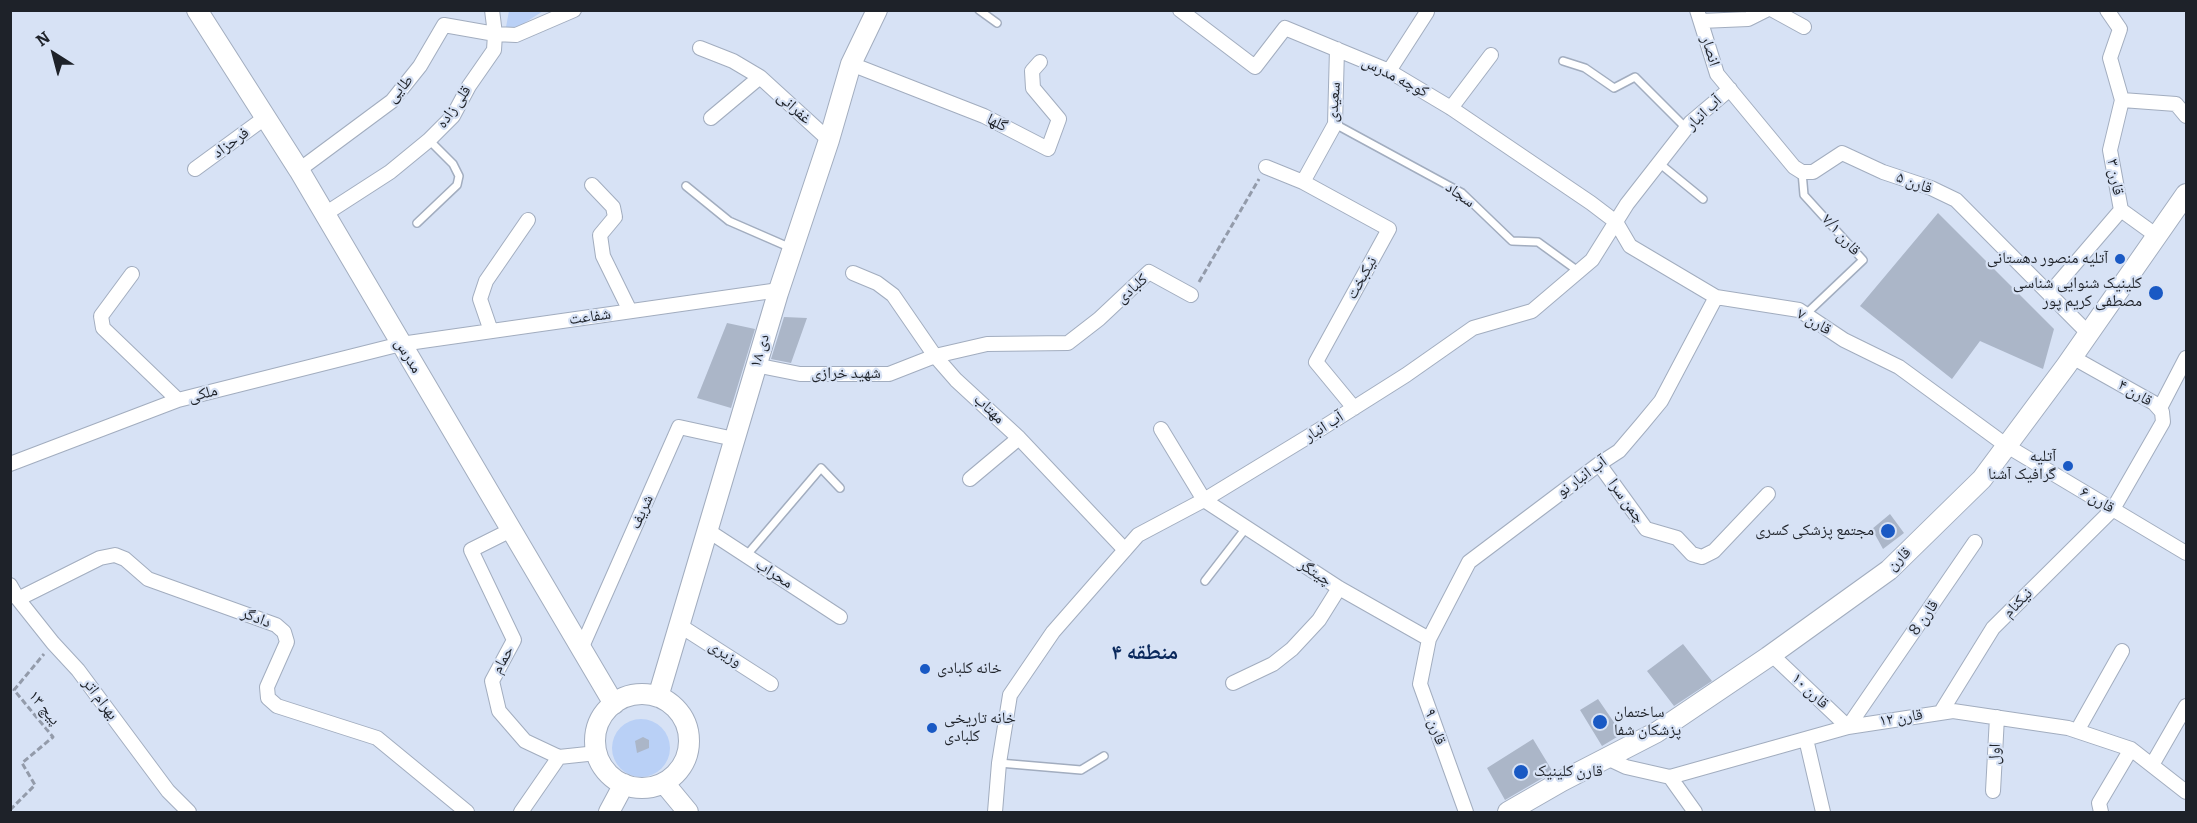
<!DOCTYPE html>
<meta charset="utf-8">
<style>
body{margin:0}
#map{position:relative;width:2197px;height:823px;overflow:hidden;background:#d7e2f5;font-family:Bitter,serif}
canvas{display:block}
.frame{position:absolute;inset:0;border:12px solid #1e2229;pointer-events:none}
.north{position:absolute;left:24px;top:24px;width:60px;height:60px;-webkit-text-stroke:4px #d7e2f5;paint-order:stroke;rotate:324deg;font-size:16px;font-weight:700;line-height:24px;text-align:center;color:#1e2229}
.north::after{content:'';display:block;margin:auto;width:21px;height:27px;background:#1e2229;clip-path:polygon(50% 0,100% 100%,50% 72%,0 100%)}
</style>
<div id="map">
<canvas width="2197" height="823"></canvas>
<div class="frame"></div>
<div class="north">N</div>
</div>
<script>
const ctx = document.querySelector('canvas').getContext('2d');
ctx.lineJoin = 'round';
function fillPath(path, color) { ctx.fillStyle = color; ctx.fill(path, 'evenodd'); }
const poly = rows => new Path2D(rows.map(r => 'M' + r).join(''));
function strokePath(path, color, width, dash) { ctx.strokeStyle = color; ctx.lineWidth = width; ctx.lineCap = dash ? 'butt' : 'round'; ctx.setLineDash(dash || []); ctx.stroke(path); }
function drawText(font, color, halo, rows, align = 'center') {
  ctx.font = font + ' Bitter,"Noto Naskh Arabic",serif'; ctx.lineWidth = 4.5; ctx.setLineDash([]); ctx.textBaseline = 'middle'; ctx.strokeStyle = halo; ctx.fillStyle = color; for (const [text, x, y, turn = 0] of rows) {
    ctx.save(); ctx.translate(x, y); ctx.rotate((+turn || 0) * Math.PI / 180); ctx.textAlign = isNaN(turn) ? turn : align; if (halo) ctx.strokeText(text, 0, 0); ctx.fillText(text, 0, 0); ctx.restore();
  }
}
fillPath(poly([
 [509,11,543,11,514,30,506,27],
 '612 748a29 29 0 1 1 58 0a29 29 0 1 1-58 0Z'
]), '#b9d0f6');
fillPath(poly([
 [1938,213,2054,329,2043,369,1980,341,1952,379,1860,306],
 [784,317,807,318,791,363,771,359],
 [727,323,755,329,731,408,697,398],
 [1890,514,1904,533,1883,549,1872,529],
 [1683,644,1712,681,1674,706,1647,671],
 [1598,699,1622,734,1602,746,1580,710],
 [643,737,649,740,649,748,637,753,635,741],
 [1533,739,1553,772,1505,800,1487,768]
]), '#abb6c8');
const service = poly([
 [979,10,997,23],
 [1563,61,1585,68,1614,88,1635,77,1686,128],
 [1335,124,1462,193,1512,241,1538,242,1578,271],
 [1659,163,1703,199],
 [1802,172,1804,195,1863,260,1806,314],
 [686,186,729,221,791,248],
 [417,223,457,185,459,176,453,164,429,140],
 [746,556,821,468,840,488],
 [1205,581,1246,528],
 [999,763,1081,770,1104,756]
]);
const minor = poly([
 [1180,10,1255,67,1285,28,1389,71,1451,108,1591,203,1616,222,1630,246,1716,297,1799,310,1844,340,1899,367,2007,446,2186,553],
 [1697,10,1717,74,1794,167,1802,172,1813,172,1842,153,1883,172,1931,188,1956,200,2089,334],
 [1773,10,1804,27],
 [2107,10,2120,29,2110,58,2122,100,2110,150,2121,210,2157,236],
 [1701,21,1748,19,1766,10],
 [700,48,733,61,760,77,711,118],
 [851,64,984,116,1048,149,1059,119,1033,88,1032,71,1040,62],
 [1389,71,1427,12],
 [760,77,829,140],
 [2122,100,2176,104,2186,116],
 [1451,108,1491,55],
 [1266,167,1303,182,1389,229,1316,362,1354,408],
 [195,169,266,117],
 [299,170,392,101,420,66,444,25,495,34,516,35,574,10],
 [1303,182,1335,124,1337,49],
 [592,185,613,207,615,217,600,235,603,256,630,311],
 [325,214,390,172,429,140,453,116,469,86,494,50,495,34,492,10],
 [853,273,877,283,893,295,935,356,956,380,1019,438,1125,550],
 [132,274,101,316,103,328,178,400],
 [2049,294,2121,210],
 [491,331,480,299,486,281,528,220],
 [755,365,800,374,889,374,935,356,987,344,1068,343,1099,319,1149,272,1191,295],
 [2160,408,2186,358],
 [1161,429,1204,500,1339,588,1429,639],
 [10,464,178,400,401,344,779,290],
 [1599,464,1646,529,1677,538,1692,554,1702,557,1714,551,1768,494],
 [970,479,1019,438],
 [511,530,471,550,514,640,492,681,499,711,525,741,559,757],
 [707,530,840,617],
 [10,585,18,599,53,643,78,670,168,791,189,812],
 [18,599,100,558,115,555,125,559,148,579,276,625,284,632,287,642,267,687,268,698,277,706,377,738,467,812],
 [679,625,771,684],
 [581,649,679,427,734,439],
 [1772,655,1848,727],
 [1233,683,1273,664,1292,649,1319,620,1339,588],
 [1941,712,1993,628,2113,509,2163,422,2162,412,2154,403,2072,357],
 [1848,727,1975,542],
 [2077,731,2122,651],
 [1806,739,1823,812],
 [559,757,597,753],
 [1607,758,1626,767,1670,777,1848,727,1953,711,2068,728,2131,749,2186,792],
 [2152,765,2186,706],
 [1670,777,1695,812],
 [1993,791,1997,717],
 [521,812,559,757],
 [995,812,999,763,1010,695,1053,632,1138,535,1204,500,1319,430,1406,375,1473,328,1532,311,1592,260,1627,204,1691,122,1730,89],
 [1466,812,1420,684,1429,639,1469,562,1599,464,1619,451,1642,424,1661,401,1716,297],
 [2101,812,2099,803,2131,749]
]);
const secondary = poly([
 [197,10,299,170,614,704],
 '595 741a47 47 0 1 1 94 0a47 47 0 1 1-94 0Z',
 [658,697,778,293,829,140,851,64,877,10],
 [664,783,688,812],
 [609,812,624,784],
 [1508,812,1562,781,1657,732,1768,657,1889,570,1982,479,2066,366,2186,194]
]);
strokePath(service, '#a2adbf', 10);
strokePath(minor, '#a2adbf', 16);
strokePath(secondary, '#a2adbf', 22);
strokePath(poly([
 [1199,282,1259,179],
 [10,810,35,785,22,763,53,737,14,690,44,654]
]), '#939baa', 3, [6, 3]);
strokePath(service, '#fff', 7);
strokePath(minor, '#fff', 14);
strokePath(secondary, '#fff', 20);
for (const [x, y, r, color] of [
 [2120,259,6,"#1959c4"],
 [2156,293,8,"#1959c4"],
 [2068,466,6,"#1959c4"],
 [1888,531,8,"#1959c4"],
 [925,669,6,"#1959c4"],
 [1600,722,8,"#1959c4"],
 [932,728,6,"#1959c4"],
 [1521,772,8,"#1959c4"]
]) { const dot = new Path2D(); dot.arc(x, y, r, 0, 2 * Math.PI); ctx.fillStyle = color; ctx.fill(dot); strokePath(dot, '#d7e2f5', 2); }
drawText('16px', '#1e2229', '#d7e2f5', [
 ["انصار",1710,51,72],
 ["کوچه مدرس",1395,77,27],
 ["طایی",400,89,-48],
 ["سعیدی",1334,102,-86],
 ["قلی زاده",454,107,-55],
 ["غفرانی",794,108,42],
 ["آب انبار",1704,113,-43],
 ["گلها",997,123,27],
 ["فرحزاد",231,143,-36],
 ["قارن ٣",2115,177,80],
 ["قارن ۵",1914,183,20],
 ["سجاد",1460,195,36],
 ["قارن ۷/۱",1841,235,48],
 ["نیکبخت",1362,278,-61],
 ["کلبادی",1132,289,-41],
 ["شفاعت",590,317,-8],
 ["قارن ٧",1814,322,30],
 ["۱۸ دی",760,351,-73],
 ["مدرس",408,356,59],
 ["شهید خرازی",846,374],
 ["قارن ۴",2135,393,31],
 ["ملکی",203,394,-14],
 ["مهتاب",989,409,43],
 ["آب انبار",1324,427,-32],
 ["آب انبار نو",1582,477,-36],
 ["قارن ۶",2097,500,31],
 ["چمن سرا",1626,501,54],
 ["شریف",642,512,-66],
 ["قارن",1899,559,-43],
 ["چیتگر",1315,573,33],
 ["محراب",774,574,33],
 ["نیکنام",2018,603,-45],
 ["دادگر",256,618,21],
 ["قارن 8",1924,618,-55],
 ["وزیری",725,654,33],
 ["حمام",503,660,-61],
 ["قارن ١٠",1810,691,43],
 ["بهرام اتر",100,699,53],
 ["۱۳ پیچ",44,708,50],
 ["قارن ۱۲",1901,718,-9],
 ["قارن ٩",1435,727,71],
 ["اول",1995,754,-87]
]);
drawText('16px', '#1e2229', '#d7e2f5', [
 ["آتلیه منصور دهستانی",2108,259],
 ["کلینیک شنوایی شناسی",2142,284],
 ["مصطفی کریم پور",2142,302],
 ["آتلیه",2056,457],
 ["گرافیک آشنا",2056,475],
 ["مجتمع پزشکی کسری",1874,531],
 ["خانه کلبادی",937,669,"left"],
 ["ساختمان",1614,713,"left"],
 ["پزشکان شفا",1614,731,"left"],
 ["خانه تاریخی",944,719,"left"],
 ["کلبادی",944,737,"left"],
 ["قارن کلینیک",1534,772,"left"]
], 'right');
drawText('bold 22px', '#09285c', '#d7e2f5', [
 ["منطقه ۴",1145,653]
]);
</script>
